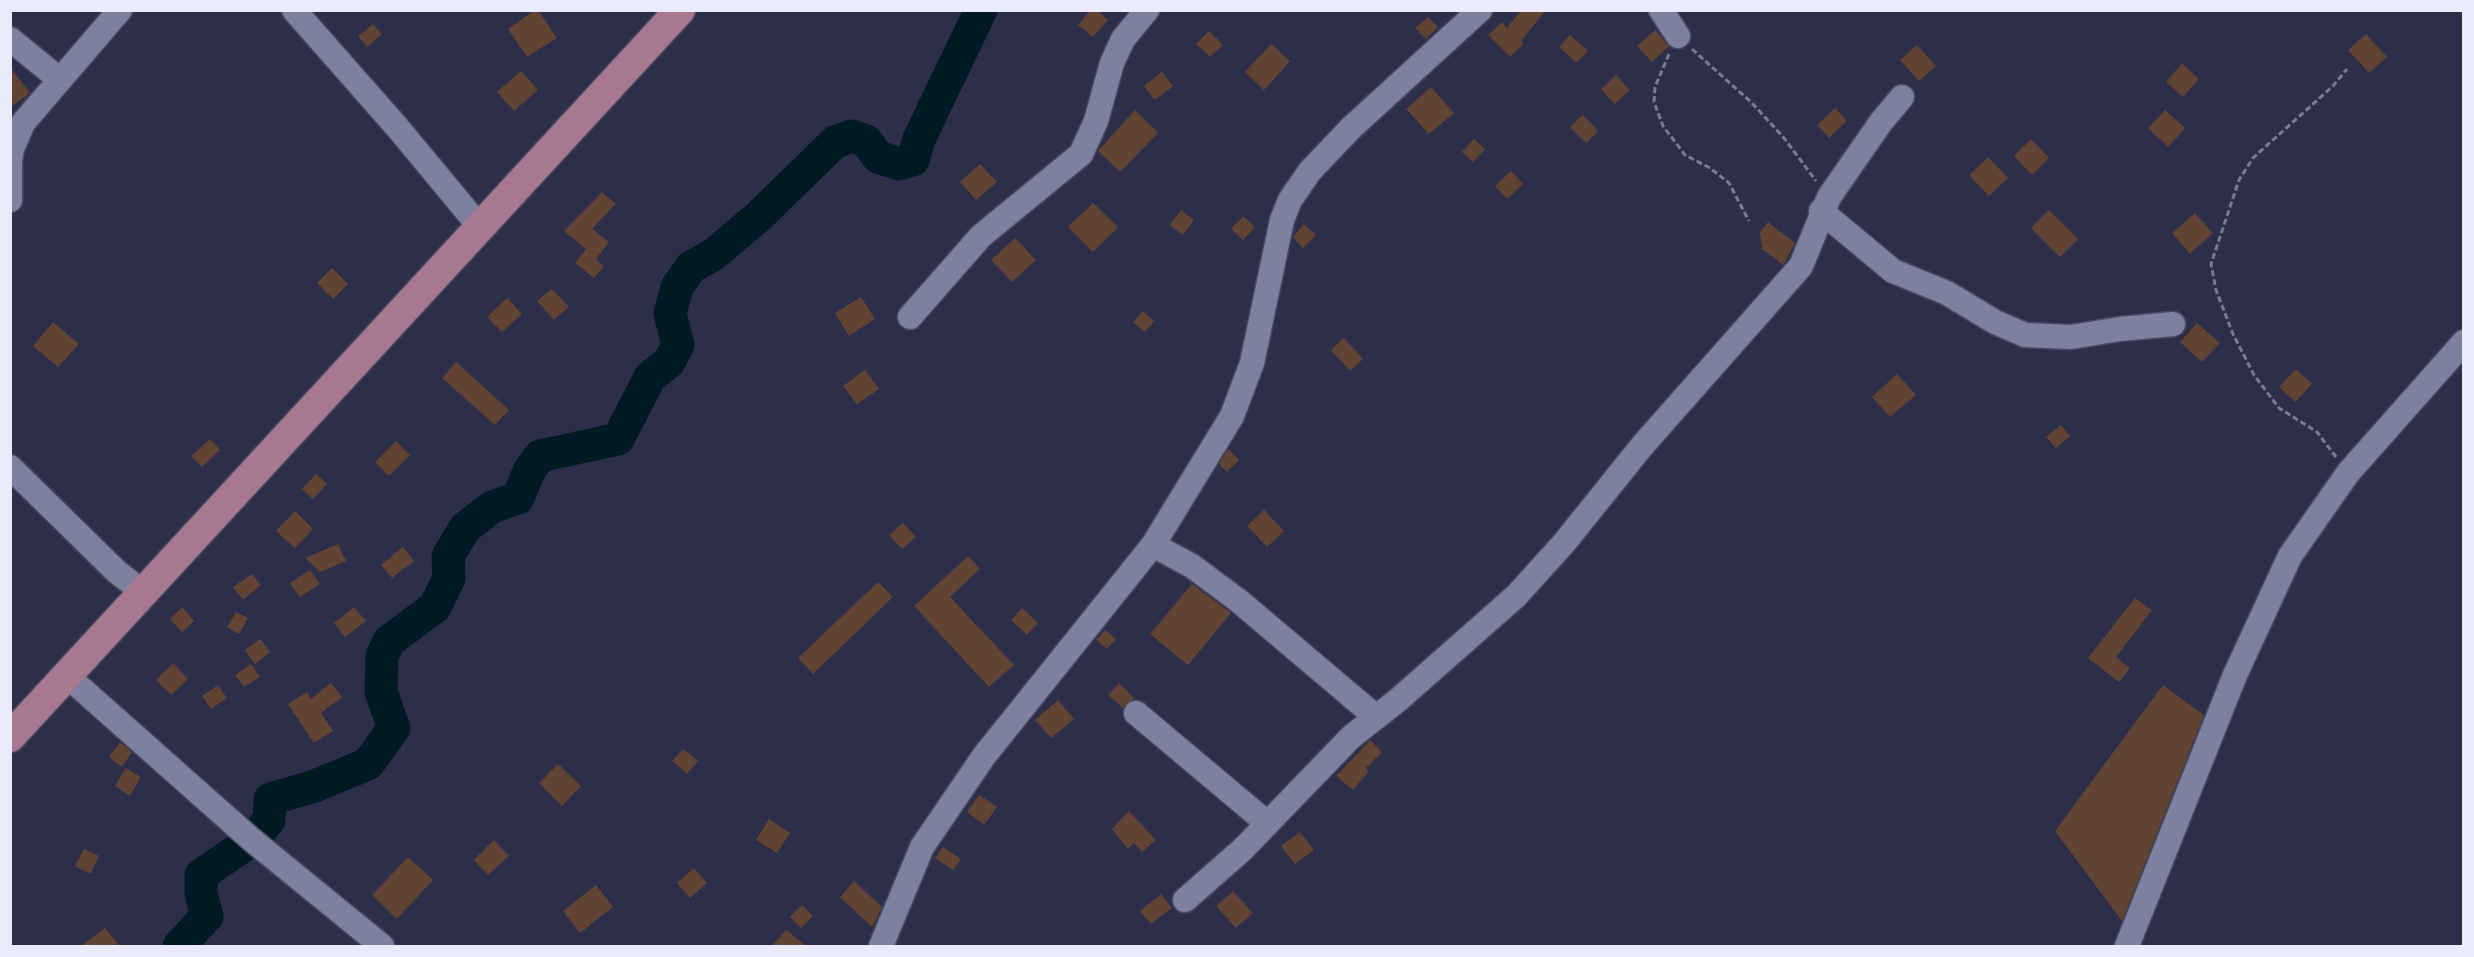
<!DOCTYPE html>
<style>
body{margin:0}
#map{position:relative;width:2474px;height:957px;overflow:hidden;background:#2d2e49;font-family:"IBM Plex Sans",sans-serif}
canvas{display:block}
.frame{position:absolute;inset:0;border:12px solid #eaecfe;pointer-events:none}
</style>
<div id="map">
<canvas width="2474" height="957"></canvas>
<div class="frame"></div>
</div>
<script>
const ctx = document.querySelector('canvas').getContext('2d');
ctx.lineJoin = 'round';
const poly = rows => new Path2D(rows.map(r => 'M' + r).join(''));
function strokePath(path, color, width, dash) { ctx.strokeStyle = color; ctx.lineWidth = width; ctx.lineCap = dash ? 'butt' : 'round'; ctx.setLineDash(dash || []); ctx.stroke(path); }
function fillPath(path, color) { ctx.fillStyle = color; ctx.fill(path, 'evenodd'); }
strokePath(poly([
 [179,946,207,916,201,894,201,875,252,840,269,820,270,799,312,787,368,764,394,728,381,692,382,656,389,641,435,607,449,578,448,556,465,528,492,507,518,498,529,471,540,456,618,439,650,377,669,362,678,345,670,314,677,287,691,267,713,255,758,217,835,142,851,136,866,141,878,157,899,164,913,160,919,139,981,10]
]), '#001a24', 33);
fillPath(poly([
 [535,10,538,10,557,38,527,57,508,29],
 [1090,10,1097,10,1108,20,1093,37,1078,25],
 [1521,10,1546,10,1521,41,1524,44,1510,57,1488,35,1502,22,1507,28],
 [1428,17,1438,27,1426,39,1415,28],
 [373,24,382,34,367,47,358,36],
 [1655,30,1669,46,1652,62,1637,46],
 [1209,31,1223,45,1210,57,1196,44],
 [2366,34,2387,57,2369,73,2348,50],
 [1570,35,1588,51,1577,63,1559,47],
 [1271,44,1290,61,1264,90,1245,72],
 [1917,45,1936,66,1919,81,1900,60],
 [2182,63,2199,79,2183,97,2166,82],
 [10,67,30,93,10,107],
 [521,71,538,90,514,111,497,92],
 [1162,72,1173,86,1155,100,1144,86],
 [1616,75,1630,90,1615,104,1601,89],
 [1431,87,1454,113,1429,134,1406,109],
 [1835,108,1847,121,1829,138,1817,125],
 [1135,110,1158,133,1120,172,1098,151],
 [2165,110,2185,128,2168,147,2148,128],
 [1583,115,1598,131,1586,143,1570,127],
 [1474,139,1485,149,1473,162,1462,152],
 [2031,139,2049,158,2032,175,2014,156],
 [1988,157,2008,178,1989,196,1969,175],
 [980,164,997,182,976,200,960,182],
 [1511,171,1523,184,1507,199,1495,186],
 [602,192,616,204,592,229,609,242,596,259,604,266,594,278,575,263,586,249,564,231],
 [1093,203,1118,227,1093,252,1068,227],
 [1181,210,1194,220,1183,235,1170,225],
 [2049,210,2078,239,2060,257,2031,228],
 [2195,213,2213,233,2190,254,2172,233],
 [1243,216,1255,227,1243,240,1231,229],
 [1768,222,1795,243,1783,265,1762,249,1760,232],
 [1304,224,1316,235,1303,248,1293,237],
 [1015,238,1036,260,1012,282,991,260],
 [332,268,348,284,333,299,317,283],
 [552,289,569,307,554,320,537,301],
 [861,297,875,319,849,336,835,313],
 [507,298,522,314,502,332,487,317],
 [1143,311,1154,321,1145,332,1133,322],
 [53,322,79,344,58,367,33,346],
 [2197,323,2220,343,2202,362,2180,342],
 [1344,338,1363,359,1350,371,1331,350],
 [456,362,509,410,495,425,442,378],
 [2296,369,2312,384,2295,402,2279,387],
 [865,370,879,389,857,404,843,386],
 [1897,374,1916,395,1890,417,1872,397],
 [2061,425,2070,436,2056,448,2046,437],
 [210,439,220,450,202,467,191,456],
 [396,441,410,455,389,476,375,462],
 [1228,449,1239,460,1227,472,1219,464],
 [316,474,327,484,313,499,302,489],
 [1264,510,1284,531,1267,547,1247,526],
 [295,511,313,529,295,548,276,531],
 [903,523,916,537,902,549,889,535],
 [338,544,346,561,320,572,305,558],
 [403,547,414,561,392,578,381,565],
 [968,556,980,569,950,597,1014,665,989,687,914,606],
 [310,570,320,584,300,597,290,583],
 [252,574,261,585,243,600,233,587],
 [878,582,893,597,813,674,798,658],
 [1192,584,1231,613,1188,665,1150,634],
 [2135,598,2152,610,2116,657,2130,668,2119,682,2088,658],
 [182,607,194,621,182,632,170,619],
 [354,607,366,621,345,637,334,623],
 [1022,608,1038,623,1027,635,1011,620],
 [236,612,248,618,239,634,227,627],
 [1105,630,1116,639,1107,649,1096,640],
 [260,639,270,652,255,664,245,650],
 [173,663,188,679,171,695,156,680],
 [251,664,260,677,244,687,235,675],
 [331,683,342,697,321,713,333,731,314,743,288,704,307,692,311,699],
 [1119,683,1134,698,1123,708,1108,695],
 [218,685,227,698,211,709,202,696],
 [2163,685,2204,715,2122,921,2055,831],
 [1058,700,1074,719,1051,738,1035,720],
 [1370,740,1382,752,1366,768,1369,771,1353,790,1336,776],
 [120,742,132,752,122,767,109,757],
 [683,749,698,761,687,774,672,761],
 [558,764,581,786,562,806,539,783],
 [126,768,141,777,130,796,115,786],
 [979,795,997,807,984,825,967,812],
 [1129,811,1156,840,1142,852,1134,843,1128,849,1112,829],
 [769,819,790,833,777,853,756,840],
 [1300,832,1314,850,1295,864,1281,846],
 [494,840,509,856,488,875,474,860],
 [943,847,961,859,953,870,935,858],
 [84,849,99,856,90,874,75,866],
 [408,857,433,880,397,919,372,895],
 [694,868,707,883,690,898,677,883],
 [854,881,882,907,872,927,840,897],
 [596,885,613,907,580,933,563,911],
 [1233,891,1253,913,1236,928,1216,906],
 [1161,894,1172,908,1151,924,1140,911],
 [802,905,813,916,801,928,790,917],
 [105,928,120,946,81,946],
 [786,930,806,946,772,946]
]), '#614334');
const minor = poly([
 [294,10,397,127,480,227],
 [1661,10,1678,36],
 [10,39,59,79],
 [10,161,12,149,23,123,120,10],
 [10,164,10,200],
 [1821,211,1893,271,1947,293,1995,322,2025,335,2071,337,2120,329,2173,324],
 [910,317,981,236,1081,154,1096,121,1112,63,1123,39,1147,10],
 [10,467,117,572,143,592],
 [1153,545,1192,566,1239,601,1376,717],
 [66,675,252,840,382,946],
 [1136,713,1267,823],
 [1185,900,1243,849,1351,737,1398,700,1516,596,1564,543,1642,446,1801,266,1829,197,1881,122,1902,97],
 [881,946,922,847,984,756,1153,545,1232,416,1252,363,1282,220,1290,200,1310,171,1351,128,1480,10],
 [2127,946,2235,675,2290,556,2348,473,2464,342]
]);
const major = poly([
 [10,737,680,10]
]);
strokePath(minor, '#494960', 27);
strokePath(major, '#494960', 33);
strokePath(poly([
 [1692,49,1752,103,1784,138,1816,181],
 [1669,54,1655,87,1654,102,1663,126,1685,155,1710,168,1729,183,1749,221],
 [2336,457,2317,432,2279,408,2254,375,2233,334,2216,290,2211,264,2239,180,2253,158,2333,86,2347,69]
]), '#797b92', 3, [6, 3]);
strokePath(minor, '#7e80a0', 24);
strokePath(major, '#a77890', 30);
</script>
